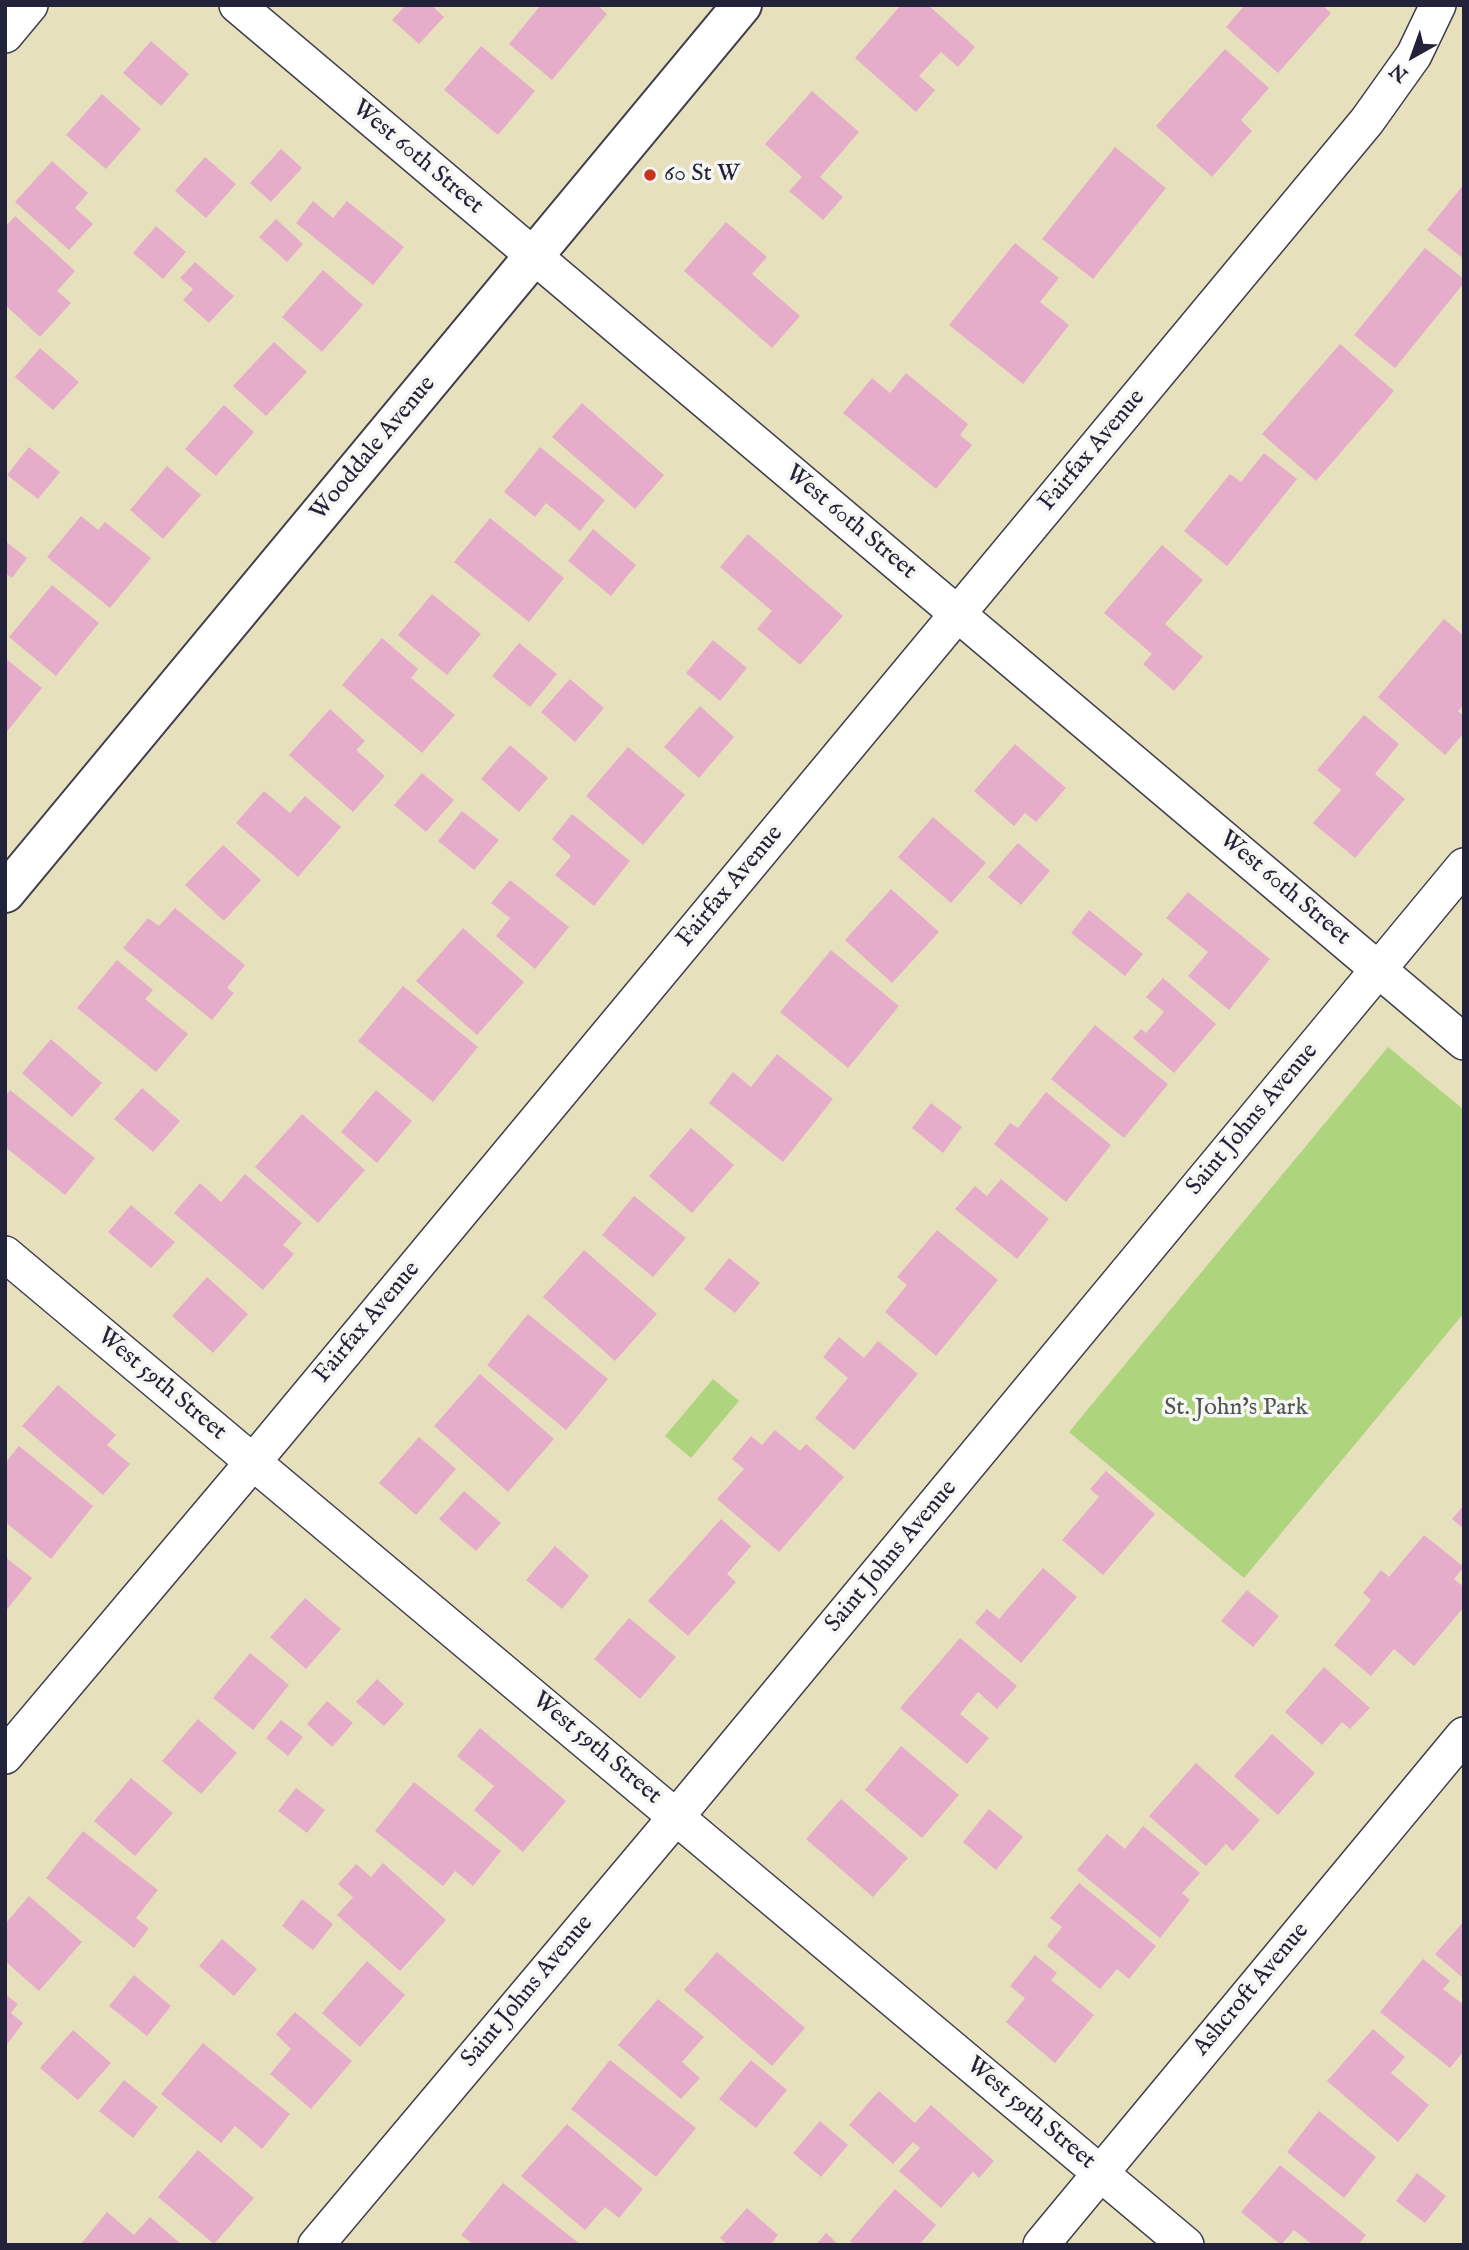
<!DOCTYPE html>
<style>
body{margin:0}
#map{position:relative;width:1469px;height:2250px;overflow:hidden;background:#e7e0bd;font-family:"IM FELL English",serif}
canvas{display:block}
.frame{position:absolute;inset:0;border:7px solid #22223b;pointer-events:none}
.north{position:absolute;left:1378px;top:21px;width:70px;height:70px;-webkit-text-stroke:5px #f6f6f2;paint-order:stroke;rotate:220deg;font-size:19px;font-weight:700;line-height:28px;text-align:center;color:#22223b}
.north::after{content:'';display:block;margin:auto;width:24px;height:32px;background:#22223b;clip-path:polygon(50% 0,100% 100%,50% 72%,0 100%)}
</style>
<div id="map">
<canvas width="1469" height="2250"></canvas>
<div class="frame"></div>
<div class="north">N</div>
</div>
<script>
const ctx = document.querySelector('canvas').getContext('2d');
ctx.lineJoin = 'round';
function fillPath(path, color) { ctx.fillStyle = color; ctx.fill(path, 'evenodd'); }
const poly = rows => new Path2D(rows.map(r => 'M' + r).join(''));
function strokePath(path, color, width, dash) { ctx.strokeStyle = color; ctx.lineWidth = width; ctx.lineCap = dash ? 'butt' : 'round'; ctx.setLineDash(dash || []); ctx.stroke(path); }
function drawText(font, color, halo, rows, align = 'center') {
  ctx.font = font + ' "IM FELL English",serif'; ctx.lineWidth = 7; ctx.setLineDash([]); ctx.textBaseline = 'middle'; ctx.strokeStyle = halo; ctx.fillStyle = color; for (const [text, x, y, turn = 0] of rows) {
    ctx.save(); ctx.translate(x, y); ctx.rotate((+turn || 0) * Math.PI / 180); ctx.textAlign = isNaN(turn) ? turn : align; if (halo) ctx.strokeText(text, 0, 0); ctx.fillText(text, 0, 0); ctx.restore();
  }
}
fillPath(poly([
 [1388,1047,1464,1110,1464,1313,1244,1578,1069,1432],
 [713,1379,739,1401,691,1458,665,1436]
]), '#aed47e');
fillPath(poly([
 [406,5,431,5,444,17,419,44,392,20],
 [541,5,597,5,607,14,552,80,509,44],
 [901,5,928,5,975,47,958,67,941,52,919,76,935,90,916,112,855,58],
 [1245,5,1322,5,1331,13,1278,73,1226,27],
 [151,41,189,74,161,106,123,73],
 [481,46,535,91,498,135,444,90],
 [1225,49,1269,88,1241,120,1252,131,1212,177,1156,126],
 [812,91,859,132,820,177,843,197,823,220,789,191,802,177,765,144],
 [102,94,141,129,106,169,66,135],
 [1115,147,1166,188,1093,279,1042,239],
 [281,149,302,168,271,202,250,183],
 [205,157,236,184,206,218,175,191],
 [52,161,88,193,75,208,93,224,69,250,15,202],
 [1464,184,1464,259,1427,230],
 [313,201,333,218,347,201,404,247,373,285,296,223],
 [15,216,75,271,57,291,71,303,40,337,5,305,5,227],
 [276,219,303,244,287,262,259,237],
 [726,222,767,257,752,274,800,316,772,348,684,271],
 [156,226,186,252,163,279,133,253],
 [1015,243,1059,278,1040,302,1069,325,1023,384,949,325],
 [1425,248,1464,279,1464,283,1395,368,1354,335],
 [195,262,234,296,209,323,183,300,193,289,180,278],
 [323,270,363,305,322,352,282,317],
 [274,342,307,372,266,416,233,386],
 [1340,344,1394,391,1316,481,1262,434],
 [40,348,79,382,53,410,15,377],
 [906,373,968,424,960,435,972,445,936,489,843,413,872,378,890,393],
 [582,403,664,475,635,509,552,437],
 [224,405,254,432,216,476,185,449],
 [29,447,60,472,38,499,7,475],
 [540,447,605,500,580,531,546,503,535,517,504,492],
 [1264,453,1297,479,1227,566,1184,531,1230,474,1241,482],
 [167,466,201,495,163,539,130,510],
 [81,516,98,530,105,522,151,558,110,608,47,557],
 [490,518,564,578,529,622,454,562],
 [593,529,636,565,611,596,568,561],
 [748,534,843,616,800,665,757,629,772,611,720,567],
 [5,541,27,558,12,578,5,573],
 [1162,545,1203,580,1165,624,1203,657,1174,691,1143,664,1152,654,1104,613],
 [52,585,99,623,56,676,9,637],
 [432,594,481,634,447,675,398,635],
 [1444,619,1464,636,1464,705,1458,711,1464,716,1464,733,1445,755,1378,697],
 [382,638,418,669,411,678,455,715,422,753,342,685],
 [713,640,747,668,720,701,686,673],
 [519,643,557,674,530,707,492,676],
 [5,658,42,688,5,734],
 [570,679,604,708,575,742,541,712],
 [700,706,734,737,699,778,664,747],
 [330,709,365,741,356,750,385,776,353,812,289,755],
 [1364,715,1399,744,1375,774,1405,799,1355,858,1313,823,1341,790,1317,770],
 [1015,744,1066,788,1036,822,1025,813,1014,826,974,791],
 [510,745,548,778,519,812,481,779],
 [628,747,685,795,643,845,586,796],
 [422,773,454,800,426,832,394,805],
 [264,791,290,813,305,796,341,827,298,877,236,823],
 [462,811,499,840,474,870,438,841],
 [572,814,630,861,594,906,555,875,571,856,552,839],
 [933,817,986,863,951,903,898,857],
 [1018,843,1050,871,1021,905,988,877],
 [223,845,261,880,224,921,185,885],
 [510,880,569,927,535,969,496,936,510,918,491,903],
 [891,889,939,932,892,983,845,940],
 [1188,892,1270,959,1229,1010,1188,976,1208,952,1166,918],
 [175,908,245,965,227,988,234,993,212,1020,123,948,148,918,159,926],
 [1089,910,1143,954,1125,976,1071,933],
 [463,928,524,982,477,1035,416,981],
 [831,950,899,1006,848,1068,780,1012],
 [117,960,153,990,145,999,188,1034,156,1072,77,1008],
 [1163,978,1216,1024,1174,1073,1133,1038,1141,1029,1146,1033,1164,1012,1146,997],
 [403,986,478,1047,433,1102,358,1041],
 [1095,1025,1168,1084,1124,1138,1051,1079],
 [51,1039,102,1083,72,1117,22,1073],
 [777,1054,833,1099,783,1162,709,1103,733,1072,751,1087],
 [142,1088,180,1121,153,1152,114,1119],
 [10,1090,95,1158,65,1195,5,1147,5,1096],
 [376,1090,412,1121,377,1163,341,1132],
 [1046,1092,1111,1145,1066,1202,994,1144,1010,1123,1018,1128],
 [931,1103,962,1127,943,1153,912,1128],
 [302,1114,365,1170,318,1223,255,1167],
 [691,1128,734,1165,692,1213,649,1176],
 [245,1174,302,1223,283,1245,294,1254,263,1290,174,1213,200,1183,221,1202],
 [1001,1179,1049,1219,1017,1259,955,1209,975,1186,987,1196],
 [634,1196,686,1238,653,1277,602,1235],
 [131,1205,175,1242,151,1268,108,1232],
 [937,1230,998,1280,936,1356,885,1312,907,1285,897,1277],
 [584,1250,657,1314,615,1361,543,1297],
 [729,1258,760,1283,735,1313,704,1289],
 [207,1277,248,1314,213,1353,172,1316],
 [528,1314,608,1379,566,1430,487,1365],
 [839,1337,864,1358,878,1341,918,1374,854,1450,815,1418,848,1378,823,1357],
 [480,1374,554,1439,508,1492,434,1426],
 [58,1385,116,1435,107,1445,130,1464,103,1495,22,1426],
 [775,1430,800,1451,806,1444,844,1477,779,1552,717,1499,744,1469,732,1459,751,1436,762,1445],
 [419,1437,456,1469,416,1515,379,1483],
 [19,1446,93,1506,51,1559,5,1522,5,1463],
 [1106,1471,1155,1514,1103,1575,1062,1540,1099,1497,1090,1489],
 [464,1491,501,1523,476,1551,439,1519],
 [1464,1505,1464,1529,1452,1519],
 [721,1519,751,1546,727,1574,736,1582,688,1636,648,1601],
 [1424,1535,1464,1567,1454,1579,1464,1587,1464,1607,1414,1666,1394,1649,1371,1676,1334,1645,1371,1600,1363,1593,1381,1570,1389,1577],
 [555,1546,589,1576,562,1609,526,1580],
 [5,1557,32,1578,5,1612],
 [1043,1568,1077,1597,1021,1663,975,1623,987,1609,999,1619],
 [1247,1590,1279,1616,1253,1647,1221,1621],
 [305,1598,341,1629,306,1669,270,1637],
 [629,1618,676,1657,640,1699,594,1659],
 [960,1638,1017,1686,997,1709,978,1692,960,1714,989,1738,967,1764,900,1708],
 [250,1653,289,1685,253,1730,213,1698],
 [1324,1667,1370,1708,1350,1729,1342,1722,1322,1745,1285,1712],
 [377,1679,404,1704,384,1726,356,1702],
 [327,1701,353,1723,332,1747,307,1724],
 [198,1719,237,1753,201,1794,162,1761],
 [281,1720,303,1737,288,1756,266,1738],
 [480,1728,566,1801,523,1852,474,1810,494,1786,457,1756],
 [1272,1734,1315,1773,1278,1815,1234,1776],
 [901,1746,959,1795,922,1838,865,1790],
 [1196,1763,1260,1820,1233,1851,1226,1844,1206,1866,1149,1816],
 [131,1778,173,1813,135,1856,94,1821],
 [414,1782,501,1851,473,1886,455,1871,443,1886,375,1831],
 [296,1788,325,1810,307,1833,278,1811],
 [841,1799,908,1858,873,1897,806,1839],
 [989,1809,1023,1837,996,1870,963,1842],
 [1143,1826,1200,1873,1182,1893,1190,1900,1160,1938,1077,1870,1107,1834,1125,1849],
 [83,1831,158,1890,136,1918,149,1928,134,1948,46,1878],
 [383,1863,446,1920,400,1971,337,1915,353,1897,338,1884,356,1864,371,1877],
 [1079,1883,1156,1946,1129,1979,1117,1969,1100,1989,1047,1946,1062,1927,1050,1918],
 [29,1896,82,1942,39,1991,5,1961,5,1924],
 [302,1899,333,1924,313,1950,282,1926],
 [1464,1921,1464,1979,1435,1954],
 [222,1939,257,1969,234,1996,199,1966],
 [717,1952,805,2028,772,2066,684,1990],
 [1035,1955,1057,1973,1051,1980,1094,2015,1055,2063,1006,2022,1025,1998,1010,1986],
 [1423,1959,1450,1981,1443,1989,1464,2005,1464,2051,1450,2068,1380,2012],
 [367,1961,405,1995,360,2047,322,2013],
 [134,1975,171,2006,147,2036,109,2006],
 [5,1994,18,2004,11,2013,23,2023,5,2047],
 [658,1999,704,2037,682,2062,700,2078,681,2099,618,2045],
 [295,2012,352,2061,311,2109,270,2074,291,2049,276,2034],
 [1373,2029,1405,2057,1391,2073,1429,2105,1398,2142,1327,2081],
 [73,2030,111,2063,78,2100,40,2068],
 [203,2043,290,2114,262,2149,235,2126,221,2143,161,2094],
 [610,2060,696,2128,656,2177,571,2109],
 [751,2060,787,2090,756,2128,719,2099],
 [124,2080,158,2107,133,2138,99,2111],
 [879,2091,915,2123,931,2105,994,2161,979,2178,973,2172,941,2208,899,2171,920,2148,913,2142,893,2164,849,2125],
 [1319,2111,1376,2157,1344,2198,1287,2152],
 [820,2121,848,2145,821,2177,793,2153],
 [567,2124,643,2189,619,2218,605,2207,585,2230,521,2176],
 [198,2150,254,2198,214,2244,158,2197],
 [1280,2165,1366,2235,1358,2245,1313,2245,1294,2230,1281,2245,1241,2212],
 [1417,2173,1446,2196,1425,2223,1396,2201],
 [503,2183,581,2245,474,2245,461,2235],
 [895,2189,936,2225,919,2245,854,2245,850,2241],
 [747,2208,778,2235,770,2245,728,2245,720,2238],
 [107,2212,134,2235,150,2217,182,2245,80,2245],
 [826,2233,839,2245,816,2245]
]), '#e6adcb');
const street = poly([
 [237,5,1464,1042],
 [5,35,30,5],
 [5,1254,1186,2245],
 [5,1756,253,1462,1367,121,1414,55,1438,5],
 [316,2245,676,1817,1464,866],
 [1041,2245,1464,1735]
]);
const secondary = poly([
 [5,893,742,5]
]);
strokePath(street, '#403e4e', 38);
strokePath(secondary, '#403e4e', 42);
strokePath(street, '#fff', 35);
strokePath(secondary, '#fff', 38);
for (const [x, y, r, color] of [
 [650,175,7,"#c8321e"]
]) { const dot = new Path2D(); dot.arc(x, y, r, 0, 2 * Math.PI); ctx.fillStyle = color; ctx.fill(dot); strokePath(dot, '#f6f6f2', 2.5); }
drawText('24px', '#22223b', '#f6f6f2', [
 ["West 60th Street",417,158,40],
 ["Wooddale Avenue",374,449,-50],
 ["Fairfax Avenue",1093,451,-50],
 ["West 60th Street",850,523,40],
 ["Fairfax Avenue",731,887,-50],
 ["West 60th Street",1284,889,40],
 ["Saint Johns Avenue",1253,1120,-50],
 ["Fairfax Avenue",368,1323,-50],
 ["West 59th Street",161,1385,40],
 ["Saint Johns Avenue",892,1557,-50],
 ["West 59th Street",596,1749,40],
 ["Ashcroft Avenue",1252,1990,-50],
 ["Saint Johns Avenue",528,1992,-50],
 ["West 59th Street",1030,2114,40]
]);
drawText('24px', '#22223b', '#f6f6f2', [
 ["60 St W",664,175]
], 'left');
drawText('24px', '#4c574f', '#f6f6f2', [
 ["St. John's Park",1236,1409]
]);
</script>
